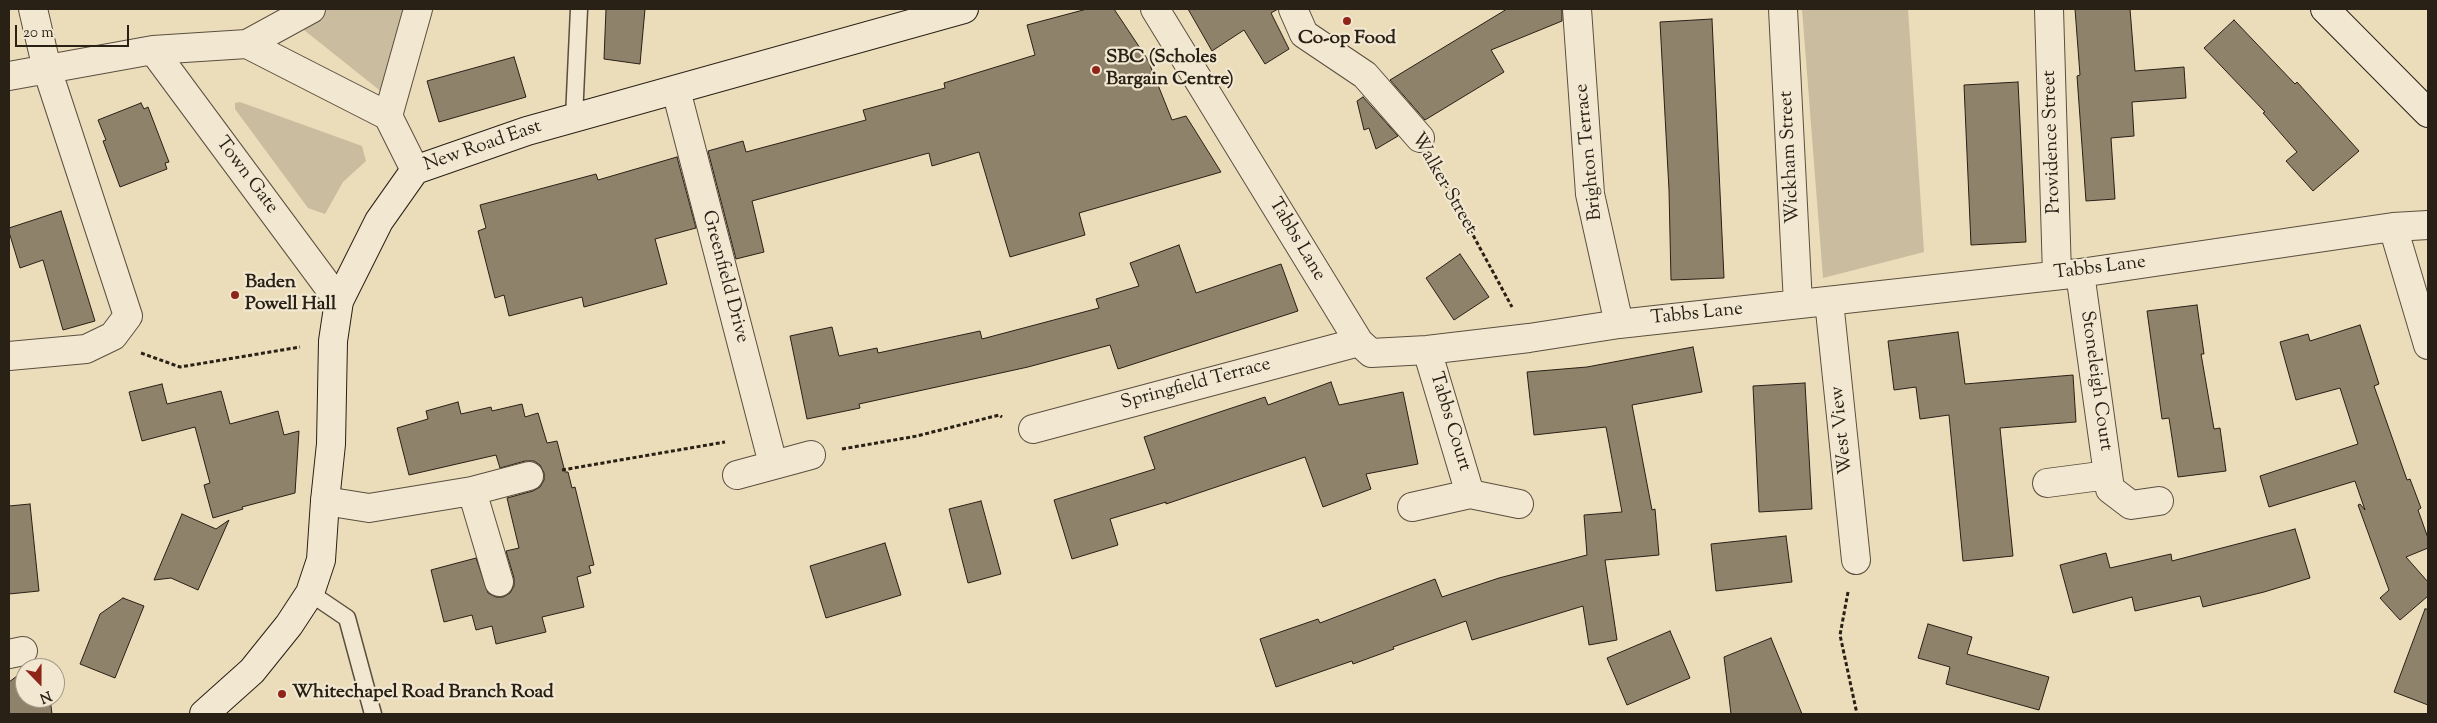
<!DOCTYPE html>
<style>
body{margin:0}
#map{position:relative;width:2437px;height:723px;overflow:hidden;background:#ebdcba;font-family:"Sorts Mill Goudy",serif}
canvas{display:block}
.frame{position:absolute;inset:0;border:10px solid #292016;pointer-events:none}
.north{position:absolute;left:15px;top:658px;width:50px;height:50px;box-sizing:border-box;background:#f2e8d2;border:1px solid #a29887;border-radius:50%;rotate:158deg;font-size:14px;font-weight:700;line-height:20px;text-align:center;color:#292016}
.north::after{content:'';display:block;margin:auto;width:18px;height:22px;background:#8f2418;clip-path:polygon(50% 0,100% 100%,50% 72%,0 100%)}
.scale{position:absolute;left:15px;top:25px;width:114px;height:22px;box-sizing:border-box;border:2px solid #292016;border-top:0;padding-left:6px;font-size:15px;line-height:18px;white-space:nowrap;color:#292016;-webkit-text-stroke:4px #f2e8d2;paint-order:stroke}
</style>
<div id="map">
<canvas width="2437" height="723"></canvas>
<div class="frame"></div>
<div class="north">N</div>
<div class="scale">20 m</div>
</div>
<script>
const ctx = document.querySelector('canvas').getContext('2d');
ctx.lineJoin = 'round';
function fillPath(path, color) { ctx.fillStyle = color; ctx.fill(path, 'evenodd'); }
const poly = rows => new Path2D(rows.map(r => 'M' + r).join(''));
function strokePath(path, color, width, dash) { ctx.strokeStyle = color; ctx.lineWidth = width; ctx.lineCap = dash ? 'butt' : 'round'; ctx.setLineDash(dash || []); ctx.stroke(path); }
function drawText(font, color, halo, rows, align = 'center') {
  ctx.font = font + ' "Sorts Mill Goudy",serif'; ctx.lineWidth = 4.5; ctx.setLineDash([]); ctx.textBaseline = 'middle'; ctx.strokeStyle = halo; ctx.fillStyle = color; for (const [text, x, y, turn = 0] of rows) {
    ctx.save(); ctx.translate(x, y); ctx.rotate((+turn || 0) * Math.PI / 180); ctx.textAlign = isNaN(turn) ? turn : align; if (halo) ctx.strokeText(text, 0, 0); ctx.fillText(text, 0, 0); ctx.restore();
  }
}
fillPath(poly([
 [330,9,405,9,383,93,299,26,301,20],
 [1802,9,1908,9,1924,252,1823,278],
 [240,102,362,146,366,161,343,182,325,214,308,208,235,109,235,103]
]), '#cabc9e');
const building = poly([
 [606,9,645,9,640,64,604,59,606,9],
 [1087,9,1114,9,1148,60,1172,120,1186,116,1221,172,1079,213,1085,235,1010,257,979,152,932,166,929,153,752,201,764,252,736,259,708,151,743,141,746,152,866,120,863,110,945,88,944,83,1035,55,1027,25,1087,9],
 [1188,9,1278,9,1271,13,1289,49,1265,64,1244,30,1212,51,1188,9],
 [1507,9,1562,9,1562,21,1491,50,1504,72,1425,120,1390,80,1507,9],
 [2075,9,2130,9,2135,71,2184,67,2186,98,2132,102,2134,136,2111,138,2115,199,2086,201,2077,76,2080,75,2075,9],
 [1712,19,1724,278,1671,280,1669,190,1660,22,1712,19],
 [2234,20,2295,84,2297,82,2359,151,2313,191,2286,161,2297,152,2263,113,2265,112,2204,48,2234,20],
 [514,57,526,97,439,122,427,81,514,57],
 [2018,82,2026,242,1971,245,1964,85,2018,82],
 [1363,97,1398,136,1376,149,1369,128,1364,130,1357,101,1363,97],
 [141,103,144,109,148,107,169,162,165,163,167,169,120,187,103,141,106,140,98,120,141,103],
 [677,157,696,228,655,239,667,284,584,307,582,297,509,316,504,295,495,298,478,231,486,228,480,205,596,174,598,180,677,157],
 [61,211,95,321,63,330,43,260,20,268,9,232,9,228,61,211],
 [1179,245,1196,293,1281,264,1298,311,1118,369,1110,345,1028,367,859,404,860,408,807,419,790,336,832,327,839,356,877,348,878,353,980,331,982,339,1099,308,1096,299,1139,286,1130,263,1179,245],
 [1460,254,1489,297,1454,320,1426,278,1460,254],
 [2197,305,2204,354,2201,354,2214,429,2220,428,2226,471,2178,477,2169,418,2162,419,2147,311,2197,305],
 [2360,325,2379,384,2374,386,2407,480,2410,479,2421,508,2418,510,2428,538,2428,548,2406,557,2428,582,2428,596,2400,620,2380,598,2389,590,2358,505,2360,504,2365,510,2355,481,2269,507,2260,476,2358,444,2340,388,2296,400,2280,342,2308,334,2310,341,2360,325],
 [1958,332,1965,384,2073,375,2076,422,2000,428,2013,556,1963,561,1949,415,1920,419,1916,387,1894,390,1888,341,1958,332],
 [1693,347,1702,392,1632,405,1652,510,1655,509,1659,555,1605,560,1617,640,1589,645,1583,606,1472,640,1466,621,1393,647,1394,649,1353,664,1352,661,1276,687,1260,639,1318,619,1320,623,1435,579,1442,597,1499,578,1587,555,1584,515,1622,512,1606,427,1534,435,1527,372,1587,367,1693,347],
 [1331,382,1339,405,1403,392,1418,464,1366,474,1371,489,1323,507,1305,457,1166,504,1166,502,1110,519,1118,545,1072,559,1054,500,1155,469,1144,437,1265,397,1268,405,1331,382],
 [1805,383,1812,509,1759,512,1753,386,1805,383],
 [162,384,167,404,221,391,230,424,278,411,284,435,299,431,295,493,242,507,243,509,213,518,204,485,210,483,195,427,142,441,129,392,162,384],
 [458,402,461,414,491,407,492,411,522,404,525,417,538,413,547,443,557,441,565,472,568,472,572,488,575,487,594,565,589,566,591,573,577,577,584,607,542,617,546,632,496,644,492,626,476,630,472,615,444,622,431,570,476,558,488,593,496,597,503,597,510,593,514,586,514,578,506,551,519,548,507,498,533,491,540,487,544,480,544,473,540,465,534,461,525,461,500,468,496,455,409,475,397,428,428,419,426,411,458,402],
 [981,501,1001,574,968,583,949,509,981,501],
 [30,504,39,591,9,594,9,506,30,504],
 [182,514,216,529,229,520,198,590,171,578,154,580,182,514],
 [2295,529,2310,578,2264,592,2203,607,2200,596,2135,611,2132,597,2073,613,2060,565,2106,553,2110,568,2171,554,2172,561,2295,529],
 [1786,536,1792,582,1716,591,1711,544,1786,536],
 [885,543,901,595,826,618,810,566,885,543],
 [123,598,144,606,115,678,80,664,100,614,123,598],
 [2425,609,2428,609,2428,705,2394,692,2425,609],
 [1928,624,1972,637,1967,654,2049,677,2039,710,1946,684,1950,667,1918,658,1928,624],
 [1670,631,1690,678,1627,705,1607,658,1670,631],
 [1771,638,1802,714,1731,714,1724,657,1771,638],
 [25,670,25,698,50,698,52,714,9,714,9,682,25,670]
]);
fillPath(building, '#8e826b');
strokePath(building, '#292016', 1);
const lane = poly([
 [574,118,579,9],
 [310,593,347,618,373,714]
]);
const street = poly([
 [1155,9,1359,342,1371,353,1427,350,1529,338,1619,324,2080,273,2393,227,2428,225],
 [1293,9,1304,34,1365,75,1420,138],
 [1577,9,1590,194,1619,324],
 [1783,9,1798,304],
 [2049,9,2057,275],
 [247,44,388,116,415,170],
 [153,50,339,301],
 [9,76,153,50,247,44,311,9],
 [676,90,773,464],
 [388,116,418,9],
 [2393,227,2428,345],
 [2080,273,2110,489,2131,505,2159,501],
 [1829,301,1856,560],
 [1427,350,1470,494],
 [9,356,86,349,113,336,128,316,47,69,33,9],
 [1033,429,1359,342],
 [737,475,811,455],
 [2047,483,2108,475],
 [472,491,529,476],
 [325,501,369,508,472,491,499,582],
 [1412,507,1470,494,1519,504],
 [9,654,23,651]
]);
const secondary = poly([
 [2325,9,2428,113],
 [204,714,252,671,289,625,310,593,321,560,325,501,331,444,333,341,339,301,379,221,415,170,527,131,964,9]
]);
strokePath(lane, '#5a4f3f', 19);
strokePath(street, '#5a4f3f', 30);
strokePath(secondary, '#292016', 30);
strokePath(poly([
 [1436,167,1512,307],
 [141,353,180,367,300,347],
 [842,449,917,436,999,415,1002,417],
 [562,470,725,442],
 [1848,592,1840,635,1857,714]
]), '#292016', 3, [4, 2.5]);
strokePath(lane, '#f2e8d2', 16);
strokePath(street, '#f2e8d2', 28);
strokePath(secondary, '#f2e8d2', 28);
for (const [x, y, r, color] of [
 [1347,21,5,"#8f2418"],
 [1096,70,5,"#8f2418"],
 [235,295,5,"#8f2418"],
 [282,694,5,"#8f2418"]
]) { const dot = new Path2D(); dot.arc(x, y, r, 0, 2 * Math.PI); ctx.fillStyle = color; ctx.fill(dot); strokePath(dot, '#f2e8d2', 2); }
drawText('bold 19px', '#292016', '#f2e8d2', [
 ["Co-op Food",1347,40,"center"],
 ["SBC (Scholes",1106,59],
 ["Bargain Centre)",1106,81],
 ["Baden",245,284],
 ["Powell Hall",245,306],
 ["Whitechapel Road Branch Road",292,694]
], 'left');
drawText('19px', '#292016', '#f2e8d2', [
 ["Providence Street",2053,142,-92],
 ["New Road East",483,147,-19],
 ["Brighton Terrace",1590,152,-96],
 ["Wickham Street",1791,157,-93],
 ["Town Gate",246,176,53],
 ["Walker Street",1443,184,60],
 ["Tabbs Lane",1296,240,59],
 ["Tabbs Lane",2100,269,-7],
 ["Greenfield Drive",724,277,75],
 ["Tabbs Lane",1697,315,-6],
 ["Stoneleigh Court",2095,381,82],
 ["Springfield Terrace",1196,385,-15],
 ["Tabbs Court",1449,422,73],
 ["West View",1843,430,-96]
]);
</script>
